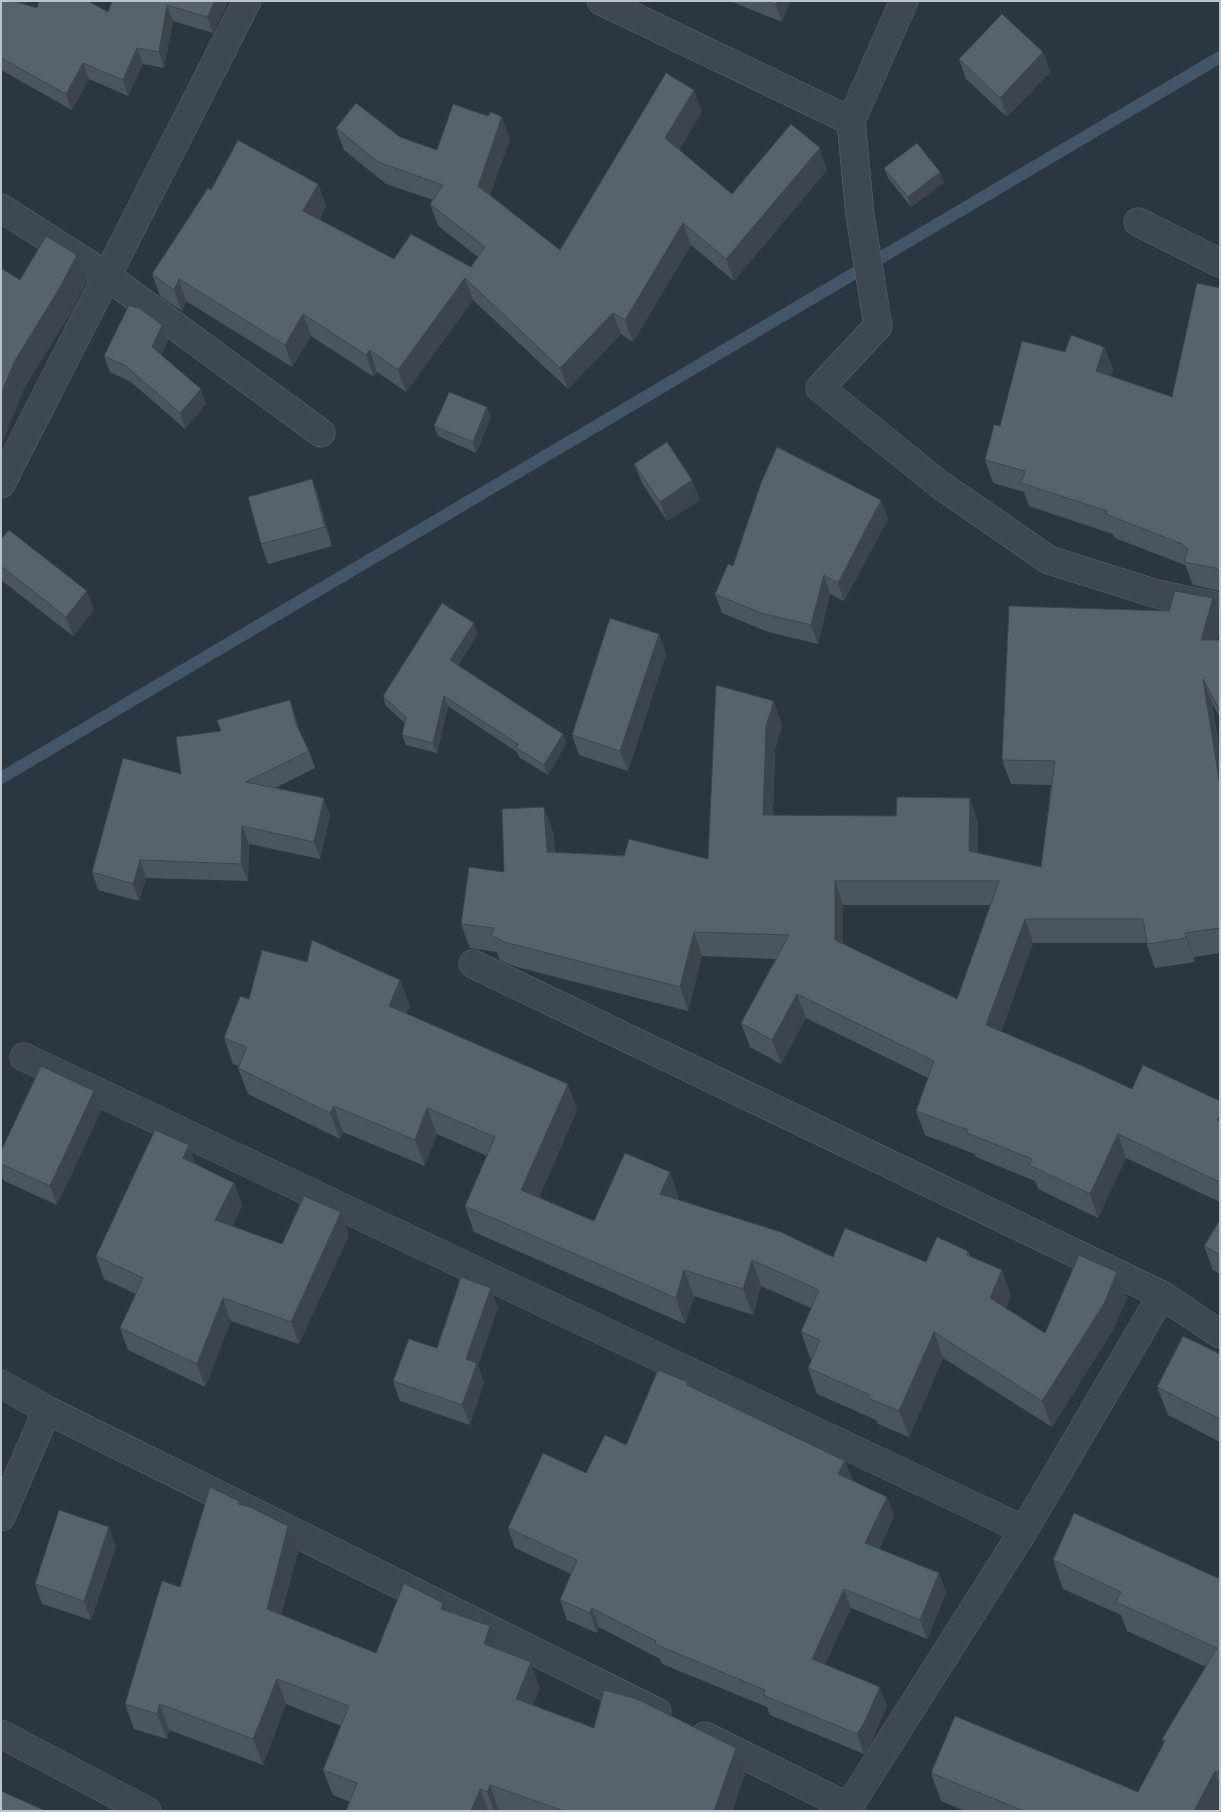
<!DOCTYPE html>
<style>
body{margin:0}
#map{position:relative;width:1221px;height:1812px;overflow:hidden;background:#2a3642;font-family:"Space Grotesk",sans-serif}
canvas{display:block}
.frame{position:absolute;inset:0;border:2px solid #bcc3cb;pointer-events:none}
</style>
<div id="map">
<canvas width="1221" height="1812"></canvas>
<div class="frame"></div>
</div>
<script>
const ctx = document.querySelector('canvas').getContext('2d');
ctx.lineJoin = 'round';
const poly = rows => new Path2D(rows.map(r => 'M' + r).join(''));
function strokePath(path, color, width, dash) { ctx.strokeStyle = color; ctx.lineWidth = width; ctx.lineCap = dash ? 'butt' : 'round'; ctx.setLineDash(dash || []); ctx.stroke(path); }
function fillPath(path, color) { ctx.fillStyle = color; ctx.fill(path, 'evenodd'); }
strokePath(poly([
 [1,778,1220,57]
]), '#425668', 12);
const minor = poly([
 [601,1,851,121,904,1],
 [851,121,860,215,878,326,820,388,939,484,1049,560,1157,594,1220,607],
 [1,208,107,276,321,433],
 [1138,222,1220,263],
 [1,484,247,1],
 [473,964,1162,1295,1220,1334],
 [24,1057,1024,1530],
 [1,1384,47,1410,657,1712],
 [1,1517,47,1410],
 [1,1734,147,1811],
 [705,1736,848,1807],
 [846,1811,1024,1530,1162,1295]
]);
strokePath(minor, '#5d666f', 29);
strokePath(minor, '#3e4852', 28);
fillPath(poly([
 [1,1,26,2,25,5,37,8,108,12,112,1,227,4,213,33,173,21,164,68,143,64,128,96,89,79,72,110,1,70],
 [730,1,790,1,782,22],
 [1043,52,1050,72,1007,117,966,79,959,59],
 [702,111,679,150,732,194,827,170,734,281,691,245,633,342,621,334,568,389,473,300,406,392,377,372,374,377,311,336,292,367,186,301,182,311,160,296,152,274,211,190,318,184,326,206,319,220,394,259,471,267,478,257,438,226,430,204,433,200,386,184,344,150,336,128,400,137,437,150,510,139,490,195,560,250],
 [884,168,940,172,944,182,911,207,888,178],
 [1220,288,1220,591,1193,585,1185,565,1115,538,1113,534,1029,506,1024,492,993,483,985,460,1000,426,1065,352,1104,347,1113,370,1111,376,1172,397],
 [162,325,168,340,161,355,206,404,185,429,131,382,110,372,104,356],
 [491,417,476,453,438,436,434,426],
 [634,464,700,500,667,521,642,483],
 [312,479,319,499,332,546,268,564,261,544],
 [881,500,888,519,844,601,830,594,818,644,768,632,722,613,715,594,733,566],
 [1,539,94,610,73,636,1,580],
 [478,633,458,665,563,734,566,744,548,775,520,758,517,752,448,706,437,753,406,745,402,735,405,723,386,706,383,696],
 [659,634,666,654,628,771,579,755,572,735],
 [1217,640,1220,640,1220,718,1212,703,1220,753,1220,953,1194,957,1195,962,1155,968,1146,943,1033,943,1001,1032,1132,1089,1220,1101,1220,1202,1126,1158,1098,1218,1038,1189,1035,1181,976,1157,975,1154,925,1135,916,1111,928,1078,806,1018,781,1064,750,1047,741,1023,776,959,702,956,688,1011,513,966,500,960,497,952,470,948,461,924,504,872,553,831,555,852,708,859,782,725,775,750,773,815,978,822,978,853,1041,867,1051,785,1011,784,1002,760],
 [843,905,991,905,957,999,843,944],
 [296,717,300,732,309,751,315,768,275,788,330,816,320,859,249,844,248,881,146,878,139,901,98,890,92,872,221,731],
 [307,962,400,980,410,1006,406,1013,577,1110,539,1197,594,1221,679,1198,678,1200,833,1257,926,1262,968,1251,971,1257,1002,1270,1011,1297,1006,1308,1045,1333,1117,1272,1127,1298,1113,1330,1052,1427,943,1358,909,1437,878,1424,876,1420,817,1394,808,1368,812,1359,810,1358,801,1332,811,1308,761,1286,753,1315,694,1296,685,1324,474,1232,465,1206,487,1156,437,1134,425,1166,343,1132,340,1139,248,1094,238,1068,239,1066,233,1064,224,1038,249,999],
 [101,1111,57,1205,4,1181,1,1175,1,1151],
 [196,1164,234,1183,242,1206,232,1226,282,1244,349,1235,299,1344,231,1321,205,1387,128,1350,120,1328,136,1294,104,1279,96,1256],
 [1220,1220,1220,1274,1213,1270,1204,1246],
 [498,1307,478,1366,484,1383,470,1425,400,1401,393,1381,437,1348],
 [1220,1354,1220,1442,1168,1415,1157,1387],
 [689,1386,845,1461,852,1481,887,1497,894,1516,879,1549,939,1573,946,1593,927,1639,851,1608,825,1664,887,1706,871,1742,864,1754,770,1715,767,1707,662,1664,660,1659,599,1627,597,1633,567,1620,560,1600,571,1574,515,1548,508,1528,626,1445],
 [239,1501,240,1505,298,1552,281,1615,376,1653,446,1610,499,1650,540,1688,533,1705,594,1728,736,1748,745,1774,732,1811,346,1811,350,1802,333,1795,323,1770,341,1726,286,1704,263,1765,169,1730,167,1739,134,1729,125,1704,180,1587],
 [116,1546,91,1620,42,1604,35,1584],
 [1053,1560,1220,1579,1220,1809,1219,1811,965,1811,941,1801,931,1773,1138,1792,1164,1744,1162,1739,1206,1667,1127,1631,1121,1615,1063,1589]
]), '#4a555f');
fillPath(poly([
 [17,1,25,1,26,2,23,18],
 [215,1,226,1,227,4,213,33,207,17],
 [777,1,790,1,782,22,776,5],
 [167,5,173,21,164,68,159,52],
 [137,48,143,64,128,96,123,80],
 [1043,52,1050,72,1007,117,1000,98],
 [83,63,89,79,72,110,66,94],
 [694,90,702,111,673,160,665,138],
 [502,117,510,139,486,207,478,186],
 [820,148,827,170,734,281,726,259],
 [940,172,944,182,911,207,908,197],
 [318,184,326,206,311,233,303,211],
 [683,223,691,245,633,342,625,320],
 [77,255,87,281,69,316,24,389,1,447,1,395,14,362],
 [465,278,473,300,406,392,398,370],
 [179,279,186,301,182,311,174,290],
 [613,313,621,334,568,389,560,368],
 [303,314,311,336,292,367,285,345],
 [162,325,168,340,157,362,152,347],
 [1104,347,1113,370,1104,395,1096,371],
 [370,350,377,372,374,377,366,355],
 [201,389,206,404,185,429,180,413],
 [487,407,491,417,476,453,473,442],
 [312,479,319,499,332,546,325,527],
 [692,480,700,500,667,521,660,502],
 [881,500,888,519,844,601,838,583],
 [824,575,830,594,818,644,811,625],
 [87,591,94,610,73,636,66,617],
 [1213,598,1220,617,1220,629,1210,664,1201,640],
 [474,623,478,633,454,670,450,660],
 [659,634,666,654,628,771,620,751],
 [1203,679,1212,703,1220,753,1220,786],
 [444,696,448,706,437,753,433,743],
 [290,700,296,717,302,742,296,724],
 [774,701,782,725,775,750,772,839,763,815,766,726],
 [563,734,566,744,548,775,544,765],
 [324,798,330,816,320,859,314,842],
 [970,798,978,822,978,875,969,851],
 [544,807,553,831,556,876,547,852],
 [242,826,249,844,248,881,241,864],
 [140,860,146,878,139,901,133,884],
 [835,881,843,905,843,964,835,940],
 [1025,919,1033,943,995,1049,986,1025],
 [694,932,702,956,688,1011,680,987],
 [1185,933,1194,957,1195,962,1186,938],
 [400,980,410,1006,398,1032,389,1006],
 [797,994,806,1018,781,1064,772,1040],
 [568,1084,577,1110,530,1216,521,1190],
 [94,1091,101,1111,57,1205,50,1186],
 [334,1106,343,1132,340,1139,330,1113],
 [427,1108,437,1134,425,1166,415,1140],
 [1118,1134,1126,1158,1098,1218,1090,1194],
 [189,1145,197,1168,183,1158],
 [670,1172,679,1198,669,1221,660,1194],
 [234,1183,242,1206,223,1242,215,1220],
 [341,1212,349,1235,299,1344,291,1322],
 [752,1260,761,1286,753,1315,743,1289],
 [684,1270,694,1296,685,1324,676,1298],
 [1002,1270,1011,1297,999,1324,990,1298],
 [1117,1272,1127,1298,1113,1330,1052,1427,1042,1401],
 [491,1288,498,1307,478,1366,484,1383,470,1425,462,1405,466,1359],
 [223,1298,231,1321,205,1387,197,1364],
 [934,1332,943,1358,909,1437,899,1411],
 [845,1461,853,1480,846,1494,838,1474],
 [887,1497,894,1516,872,1562,865,1543],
 [288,1526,298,1552,276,1634,267,1609],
 [109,1527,116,1546,91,1620,84,1601],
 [939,1573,946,1593,927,1639,920,1620],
 [844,1589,851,1608,819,1678,812,1659],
 [443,1603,452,1628,441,1609],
 [592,1608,599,1627,597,1633,590,1613],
 [490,1626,500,1652,484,1644],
 [531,1662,540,1688,526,1724,516,1699],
 [277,1679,286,1704,263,1765,253,1739],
 [880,1687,887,1706,871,1742,864,1754,857,1734],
 [160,1704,169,1730,167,1739,157,1714],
 [736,1748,745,1774,732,1811,714,1811],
 [1220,1769,1220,1779,1218,1773],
 [1215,1771,1220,1785,1220,1809,1219,1811,1194,1811],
 [490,1785,499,1811,494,1811,487,1792],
 [480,1789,488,1811,471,1811]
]), '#3c454d');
const building = poly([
 [1,1,17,1,17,2,37,8,39,1,88,1,108,12,112,1,215,1,207,17,167,5,159,52,137,48,123,80,83,63,66,94,1,58,1,1],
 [767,1,777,1,776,5,767,1],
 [1002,14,1043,52,1000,98,959,59,1002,14],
 [666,73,694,90,665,138,732,194,791,124,820,148,726,259,683,223,625,320,613,313,560,368,465,278,398,370,370,350,366,355,303,314,285,345,179,279,174,290,152,274,208,188,211,190,238,140,318,184,303,211,394,259,411,234,471,267,485,247,430,204,443,185,378,162,336,128,356,103,400,137,437,150,453,104,488,116,491,112,502,117,478,186,560,250,666,73],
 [917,143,940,172,908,197,884,168,917,143],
 [46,236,77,255,59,289,14,362,1,395,1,268,20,280,46,236],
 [1197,283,1220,288,1220,571,1215,568,1184,562,1188,548,1182,546,1182,544,1106,514,1107,511,1021,483,1025,471,985,460,994,425,1000,426,1022,341,1065,352,1071,335,1104,347,1096,371,1172,397,1197,283],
 [129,305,137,308,138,307,162,325,152,347,201,389,180,413,126,366,104,356,129,305],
 [449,392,487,407,473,442,434,426,449,392],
 [667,442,692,480,660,502,634,464,667,442],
 [777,447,881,500,838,583,824,575,811,625,761,613,715,594,728,564,733,566,761,483,777,447],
 [312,479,325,527,261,544,248,497,312,479],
 [9,530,87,591,66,617,1,566,1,539,9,530],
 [1175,591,1213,598,1201,640,1220,640,1220,711,1203,679,1220,786,1220,928,1185,933,1186,938,1147,944,1143,919,1025,919,986,1025,1078,1064,1132,1089,1143,1065,1220,1101,1220,1115,1217,1120,1220,1121,1220,1182,1118,1134,1090,1194,1029,1165,1032,1159,967,1133,968,1130,916,1111,934,1061,797,994,772,1040,741,1023,789,935,694,932,680,987,504,942,491,935,494,928,461,924,469,867,504,872,502,809,544,807,547,852,624,856,629,839,708,859,716,685,774,701,766,726,763,815,896,816,897,797,970,798,969,851,1041,867,1055,761,1002,760,1009,606,1169,611,1175,591],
 [835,881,999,881,957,999,835,940,835,881],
 [442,603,474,623,450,660,563,734,544,765,516,748,518,744,444,696,433,743,402,735,406,717,383,696,442,603],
 [610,618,659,634,620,751,572,735,610,618],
 [290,700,296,724,309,751,246,782,324,798,314,842,242,826,241,864,140,860,133,884,92,872,123,758,181,774,176,737,221,731,217,720,290,700],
 [312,940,400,980,389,1006,568,1084,521,1190,594,1221,625,1153,670,1172,660,1194,781,1232,833,1257,845,1228,926,1262,937,1237,968,1251,967,1255,1002,1270,990,1298,1045,1333,1079,1255,1117,1272,1104,1304,1042,1401,934,1332,899,1411,868,1398,870,1395,808,1368,820,1340,801,1332,819,1290,752,1260,743,1289,684,1270,676,1298,465,1206,495,1137,427,1108,415,1140,334,1106,330,1113,238,1068,247,1047,224,1038,240,996,249,999,262,950,307,962,312,940],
 [41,1066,94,1091,50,1186,1,1164,1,1151,41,1066],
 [155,1130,189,1145,183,1158,234,1183,215,1220,282,1244,304,1196,341,1212,291,1322,223,1298,197,1364,120,1328,143,1278,96,1256,155,1130],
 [1220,1220,1220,1255,1204,1246,1220,1220],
 [461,1277,491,1288,466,1359,477,1363,462,1405,393,1381,409,1339,437,1348,461,1277],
 [1183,1336,1220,1354,1220,1419,1157,1387,1183,1336],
 [658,1370,688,1382,687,1385,845,1461,838,1474,887,1497,865,1543,939,1573,920,1620,844,1589,812,1659,880,1687,864,1723,857,1734,763,1695,765,1690,655,1644,656,1641,592,1608,590,1613,560,1600,577,1560,508,1528,543,1453,586,1473,605,1435,626,1445,658,1370],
 [210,1487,239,1501,238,1504,250,1507,288,1526,267,1609,376,1653,404,1583,443,1603,441,1609,490,1626,484,1644,531,1662,516,1699,594,1728,604,1690,637,1699,736,1748,714,1811,564,1811,490,1785,487,1792,480,1789,471,1811,346,1811,357,1783,323,1770,349,1706,277,1679,253,1739,160,1704,157,1714,125,1704,162,1581,180,1587,210,1487],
 [59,1510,109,1527,84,1601,35,1584,59,1510],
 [1074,1513,1220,1579,1220,1769,1218,1773,1215,1771,1194,1811,1024,1811,931,1773,955,1716,1138,1792,1165,1741,1162,1739,1217,1648,1116,1602,1121,1592,1053,1560,1074,1513],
 [1,1791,46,1811,1,1811,1,1791]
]);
fillPath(building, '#56636e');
strokePath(building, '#3c454d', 1);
</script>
